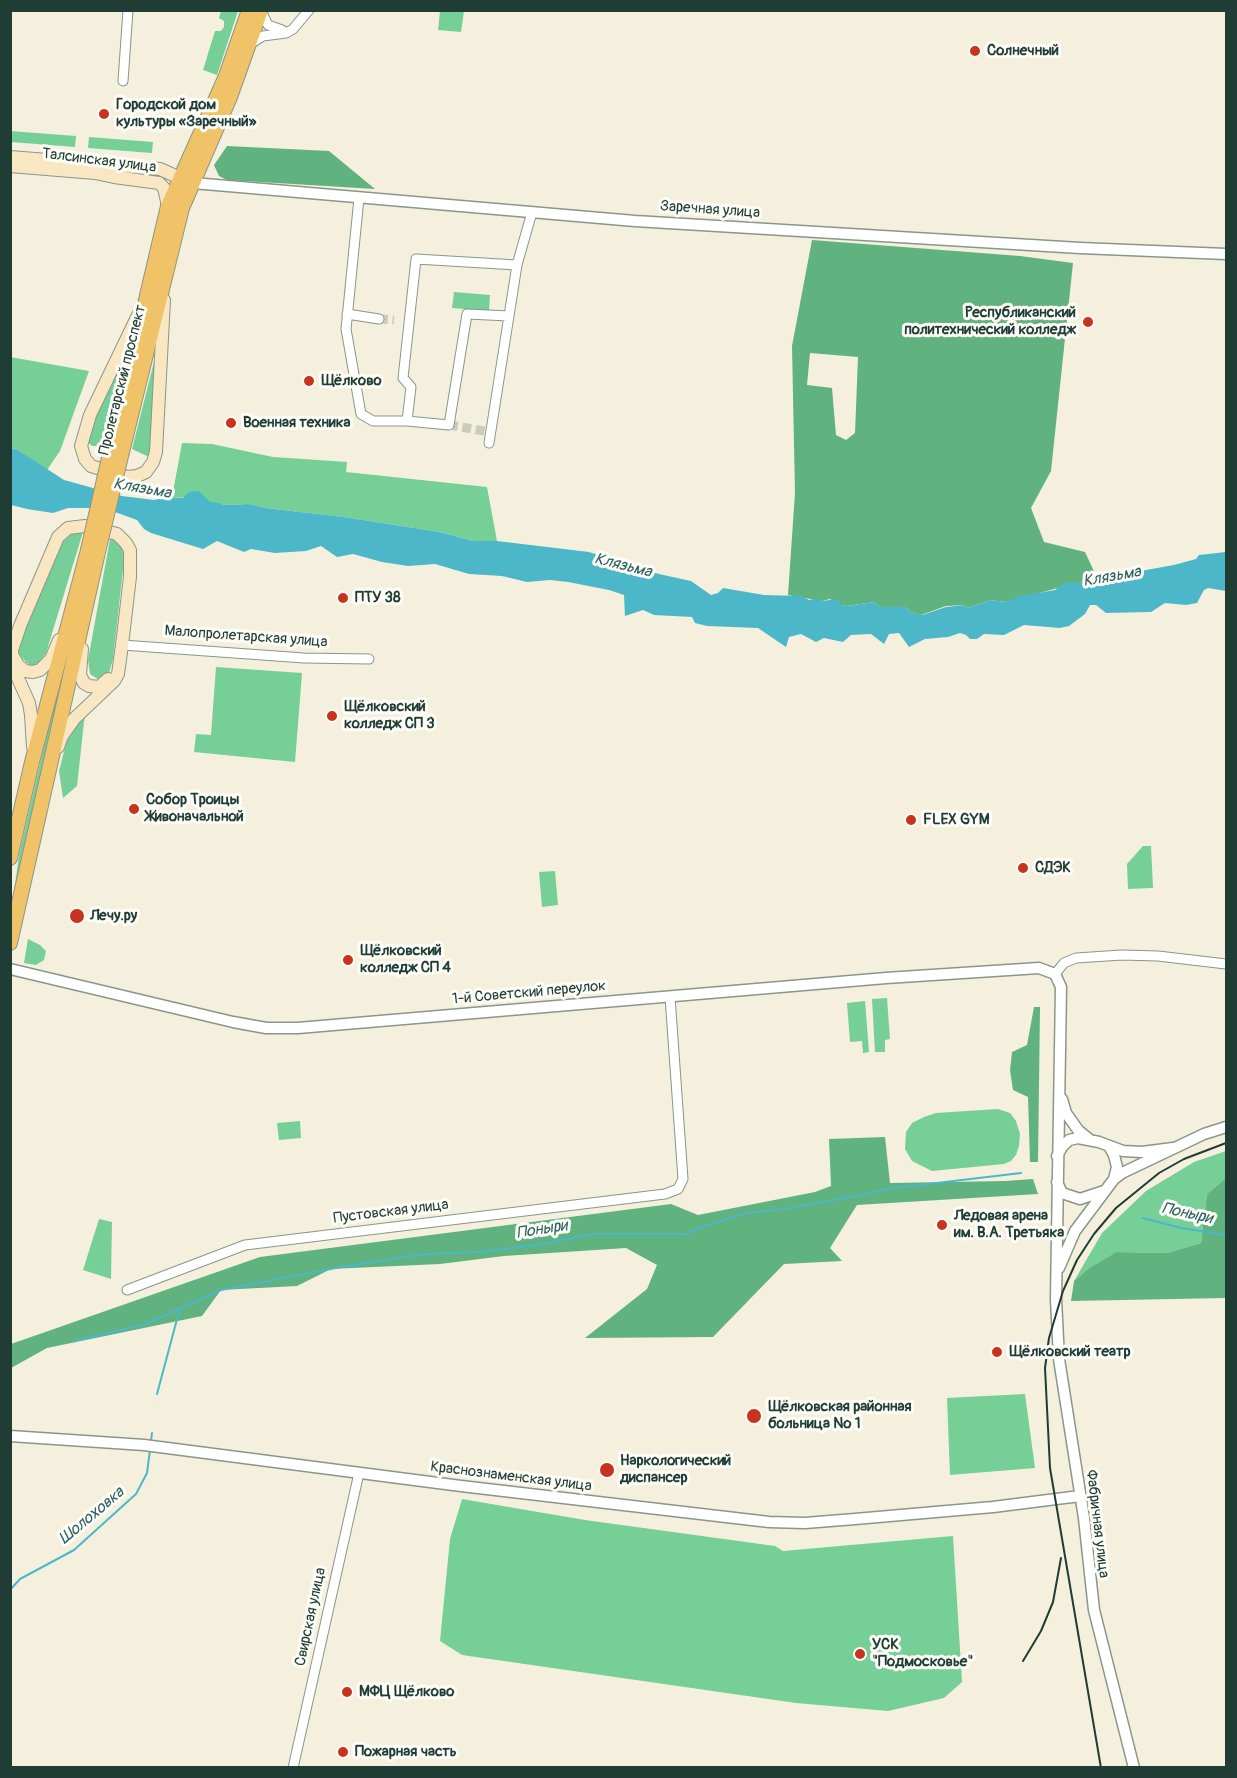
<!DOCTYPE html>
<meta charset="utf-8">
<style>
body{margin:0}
#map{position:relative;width:1237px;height:1778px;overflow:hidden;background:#f5f0de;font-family:Pangolin,sans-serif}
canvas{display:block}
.frame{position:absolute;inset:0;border:12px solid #1f3d34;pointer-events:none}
</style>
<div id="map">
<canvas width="1237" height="1778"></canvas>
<div class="frame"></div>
</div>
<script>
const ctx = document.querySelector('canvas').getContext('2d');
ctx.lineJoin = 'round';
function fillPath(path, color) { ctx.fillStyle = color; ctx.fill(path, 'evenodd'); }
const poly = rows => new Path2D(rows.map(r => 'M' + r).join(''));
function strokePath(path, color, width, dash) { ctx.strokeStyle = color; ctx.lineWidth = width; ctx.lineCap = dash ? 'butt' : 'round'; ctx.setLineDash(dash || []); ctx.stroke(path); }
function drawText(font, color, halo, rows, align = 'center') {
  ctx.font = font + ' Pangolin,sans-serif'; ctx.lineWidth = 6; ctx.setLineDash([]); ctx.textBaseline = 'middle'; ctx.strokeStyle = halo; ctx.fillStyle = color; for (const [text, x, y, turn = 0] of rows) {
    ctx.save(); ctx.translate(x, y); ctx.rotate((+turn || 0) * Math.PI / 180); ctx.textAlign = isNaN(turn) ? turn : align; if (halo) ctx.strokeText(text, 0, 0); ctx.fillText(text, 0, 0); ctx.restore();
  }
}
fillPath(poly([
 [221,11,238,11,217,75,203,70,215,31,221,31,224,27,224,21,219,18],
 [440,11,464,11,461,32,438,30],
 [10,131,76,136,75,147,11,142],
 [89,137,153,142,152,153,88,148],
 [454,292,490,295,489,311,452,308],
 [10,357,89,371,60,451,47,470,18,450,11,448],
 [155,358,152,439,149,457,132,449],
 [122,361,103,446,92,446,87,441,92,422],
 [182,443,212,444,273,457,347,462,346,472,487,487,497,541,473,541,440,532,344,517,266,508,249,504,223,505,220,503,210,503,205,499,172,497],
 [83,532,46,653,38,663,32,666,27,663,18,653,19,646,42,589,63,542,73,533],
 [110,539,118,542,122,548,124,561,113,659,109,673,105,678,99,680,90,674,88,660],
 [216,667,302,673,295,762,194,752,196,734,211,735],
 [61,672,64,673,14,892,19,855],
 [85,713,77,786,63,798,59,771,68,736],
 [1143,846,1151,846,1153,888,1128,889,1127,864],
 [555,871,558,905,542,907,539,872],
 [28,939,40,945,46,951,44,960,36,965,24,963],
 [887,998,890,1039,885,1040,885,1052,875,1052,872,999],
 [865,1001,869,1052,863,1053,862,1041,850,1042,847,1003],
 [998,1109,1010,1113,1016,1121,1020,1134,1019,1146,1016,1155,1011,1161,1004,1164,932,1171,912,1161,905,1149,906,1132,912,1123,924,1117,936,1113],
 [300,1121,301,1138,279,1140,277,1123],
 [1226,1151,1226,1178,1207,1194,1201,1243,1167,1253,1116,1252,1089,1268,1074,1281,1102,1233,1146,1191,1194,1162],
 [99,1219,112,1222,111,1279,83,1270],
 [1025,1394,1035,1468,950,1475,947,1398],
 [462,1499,585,1520,775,1546,783,1551,953,1536,962,1682,944,1698,888,1711,796,1703,462,1655,440,1641,450,1539]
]), '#75cf96');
fillPath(poly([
 [227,146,329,151,375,189,227,180,219,176,214,165],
 [812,240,1020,256,1073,263,1051,471,1031,508,1044,542,1085,552,1099,582,1077,583,1005,602,991,600,967,608,965,605,946,606,921,615,911,612,905,607,880,607,874,602,847,606,841,605,830,599,822,601,788,595,795,493,792,346],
 [810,353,858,357,855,433,846,440,836,435,832,388,807,385],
 [1034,1007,1040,1007,1038,1162,1030,1162,1028,1097,1013,1090,1010,1070,1012,1052,1027,1045],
 [885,1137,890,1183,1005,1181,1033,1179,1038,1194,857,1205,830,1248,842,1261,784,1264,713,1337,585,1338,647,1289,657,1265,626,1248,504,1256,440,1264,331,1269,297,1286,221,1290,202,1316,47,1348,11,1368,11,1344,260,1257,671,1204,698,1215,815,1192,831,1186,829,1139],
 [1226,1178,1226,1298,1071,1301,1074,1281,1089,1268,1116,1252,1167,1253,1201,1243,1207,1194]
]), '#60b27f');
fillPath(poly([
 [10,448,18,450,64,480,122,496,154,500,168,497,183,498,189,492,195,491,200,492,210,502,220,503,223,505,249,504,266,508,344,517,440,532,473,541,497,541,589,552,659,574,691,581,711,595,718,593,723,588,764,595,802,596,809,600,817,598,822,601,837,599,841,605,847,606,874,602,880,607,905,607,911,612,922,615,946,607,965,605,967,608,991,600,1005,602,1021,596,1055,590,1064,583,1099,582,1107,577,1174,565,1196,559,1199,555,1226,552,1226,591,1208,588,1204,590,1197,603,1186,605,1165,603,1151,612,1106,613,1096,605,1090,605,1085,614,1069,626,1060,628,1024,625,1004,635,984,634,977,639,970,639,966,635,960,633,948,637,925,639,909,647,899,633,889,634,884,644,871,634,851,635,843,642,824,638,816,642,801,634,789,637,786,647,758,628,707,626,695,623,692,617,654,615,643,610,625,616,624,595,609,590,568,582,550,580,527,582,502,576,469,574,435,564,408,566,382,562,353,554,337,557,321,546,306,551,275,553,251,549,244,552,217,541,203,549,151,533,144,529,137,520,115,512,88,508,68,508,53,513,27,509,11,505]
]), '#4cb7c9');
strokePath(poly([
 [1143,1218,1181,1228,1226,1235],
 [73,1341,146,1324,221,1290,341,1267,425,1254,480,1252,543,1244,592,1234,686,1234,701,1227,747,1213,777,1210,864,1195,886,1189,1021,1173],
 [157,1394,180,1308],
 [151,1441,152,1433],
 [10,1590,20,1579,74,1550,136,1494,147,1473,150,1450]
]), '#4cb7c9', 2);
strokePath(poly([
 [379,319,394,320],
 [449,425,490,432]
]), '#caccbc', 9, [9, 4.5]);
const minor = poly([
 [261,11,268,25,282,30],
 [250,44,263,36,286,33,293,29,309,10],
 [123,81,128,10],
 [359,198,346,329,361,414,373,421,407,421,411,387,403,378,416,259,517,265,532,212],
 [347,314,379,319],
 [407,421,449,425,467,314,509,316],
 [489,443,517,265],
 [122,645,304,658,369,659],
 [1055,974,1064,963,1076,958,1122,955,1158,956,1226,964],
 [127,1290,245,1245,665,1194,678,1189,683,1179,670,997],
 [293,1768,359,1473]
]);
const tertiary = poly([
 [193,183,635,221,1080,248,1226,254],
 [10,969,233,1022,266,1028,298,1028,886,978,1039,968,1055,974,1061,987,1056,1299,1059,1359,1084,1518,1094,1610,1134,1768],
 [1062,1099,1066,1113,1078,1130,1089,1139],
 [1057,1156,1062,1147,1069,1140,1078,1138,1099,1142,1123,1151,1142,1152,1173,1148],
 [1114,1179,1122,1173,1204,1134,1226,1127],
 [1057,1182,1062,1193,1080,1199,1104,1191],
 [1059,1268,1075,1231,1114,1179,1117,1167,1114,1155,1109,1146],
 [10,1436,144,1445,461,1486,769,1522,805,1523,855,1519,993,1507,1080,1496]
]);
const secondary = poly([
 [10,157,160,169,180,178],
 [10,166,95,173,114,177,159,183,164,188,168,206],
 [138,315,90,415,81,446,85,459,91,466,127,477,137,476,146,472,153,462,156,452,164,300],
 [82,649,80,675,84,683,89,686,99,687,108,679],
 [14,658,18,665,25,671,33,672,40,670,51,659,59,640],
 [33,747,31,715,29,703,13,667,12,650,20,626,58,537,68,528,85,526,117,534,126,543,130,550,130,577,122,645,118,674,114,681,74,719,62,736,58,747]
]);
const primary = poly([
 [111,449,168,206,226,76,249,10],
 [122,452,182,208,230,97,261,10],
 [10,858,32,762,88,550],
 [10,943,98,552]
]);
strokePath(minor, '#8a9689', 11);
strokePath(tertiary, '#8a9689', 13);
strokePath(secondary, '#8a9689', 14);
strokePath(primary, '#8a9689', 16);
strokePath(minor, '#fff', 9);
strokePath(tertiary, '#fff', 10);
strokePath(secondary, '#f9e7c3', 12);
strokePath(primary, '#f1c369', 14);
strokePath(poly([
 [1023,1661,1041,1631,1053,1602,1061,1558],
 [1101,1768,1050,1468,1045,1368,1049,1338,1063,1291,1077,1260,1094,1234,1116,1208,1159,1173,1184,1159,1226,1143]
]), '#1f3d34', 2);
const primaryBridge = poly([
 [88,550,111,449],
 [98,552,122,452]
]);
strokePath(primaryBridge, '#8a9689', 16, []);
strokePath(primaryBridge, '#f1c369', 14);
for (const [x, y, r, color] of [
 [975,51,6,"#c8321e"],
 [104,114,6,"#c8321e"],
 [1088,322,6,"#c8321e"],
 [309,381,6,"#c8321e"],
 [231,423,6,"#c8321e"],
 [343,598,6,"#c8321e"],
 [332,716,6,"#c8321e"],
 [134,809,6,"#c8321e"],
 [911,820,6,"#c8321e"],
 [1023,868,6,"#c8321e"],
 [77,916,8,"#c8321e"],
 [348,960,6,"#c8321e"],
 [942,1225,6,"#c8321e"],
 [997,1352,6,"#c8321e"],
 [754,1416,8,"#c8321e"],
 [607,1470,8,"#c8321e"],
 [860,1654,6,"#c8321e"],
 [347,1692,6,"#c8321e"],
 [343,1752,6,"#c8321e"]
]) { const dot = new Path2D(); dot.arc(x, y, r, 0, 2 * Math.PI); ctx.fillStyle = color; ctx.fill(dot); strokePath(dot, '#fdfcf7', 2); }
drawText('bold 15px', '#1f3d34', '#fdfcf7', [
 ["Солнечный",987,51],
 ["Городской дом",116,105],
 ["культуры «Заречный»",116,122],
 ["Республиканский",1076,313,"right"],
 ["политехнический колледж",1076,330,"right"],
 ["Щёлково",321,381],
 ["Военная техника",243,423],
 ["ПТУ 38",355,598],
 ["Щёлковский",344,707],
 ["колледж СП 3",344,724],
 ["Собор Троицы",146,800],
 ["Живоначальной",146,817],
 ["FLEX GYM",923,820],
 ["СДЭК",1035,868],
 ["Лечу.ру",90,916],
 ["Щёлковский",360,951],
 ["колледж СП 4",360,968],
 ["Ледовая арена",954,1216],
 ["им. В.А. Третьяка",954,1233],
 ["Щёлковский театр",1009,1352],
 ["Щёлковская районная",768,1407],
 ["больница № 1",768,1424],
 ["Наркологический",620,1461],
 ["диспансер",620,1478],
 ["УСК",872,1645],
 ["\"Подмосковье\"",872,1662],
 ["МФЦ Щёлково",359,1692],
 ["Пожарная часть",355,1752]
], 'left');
drawText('15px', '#1f3d34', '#fdfcf7', [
 ["Талсинская улица",99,161,7],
 ["Заречная улица",710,210,4],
 ["Пролетарский проспект",123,380,-76],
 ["Малопролетарская улица",246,637,4],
 ["1-й Советский переулок",529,993,-5],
 ["Пустовская улица",391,1212,-7],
 ["Краснознаменская улица",511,1477,7],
 ["Фабричная улица",1097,1524,83],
 ["Свирская улица",311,1617,-78]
]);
drawText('italic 16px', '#2c6261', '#fdfcf7', [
 ["Клязьма",142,489,10],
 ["Клязьма",623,566,14],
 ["Клязьма",1112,577,-10],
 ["Поныри",1187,1214,12],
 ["Поныри",542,1230,-9],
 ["Шолоховка",92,1516,-40]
]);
</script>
